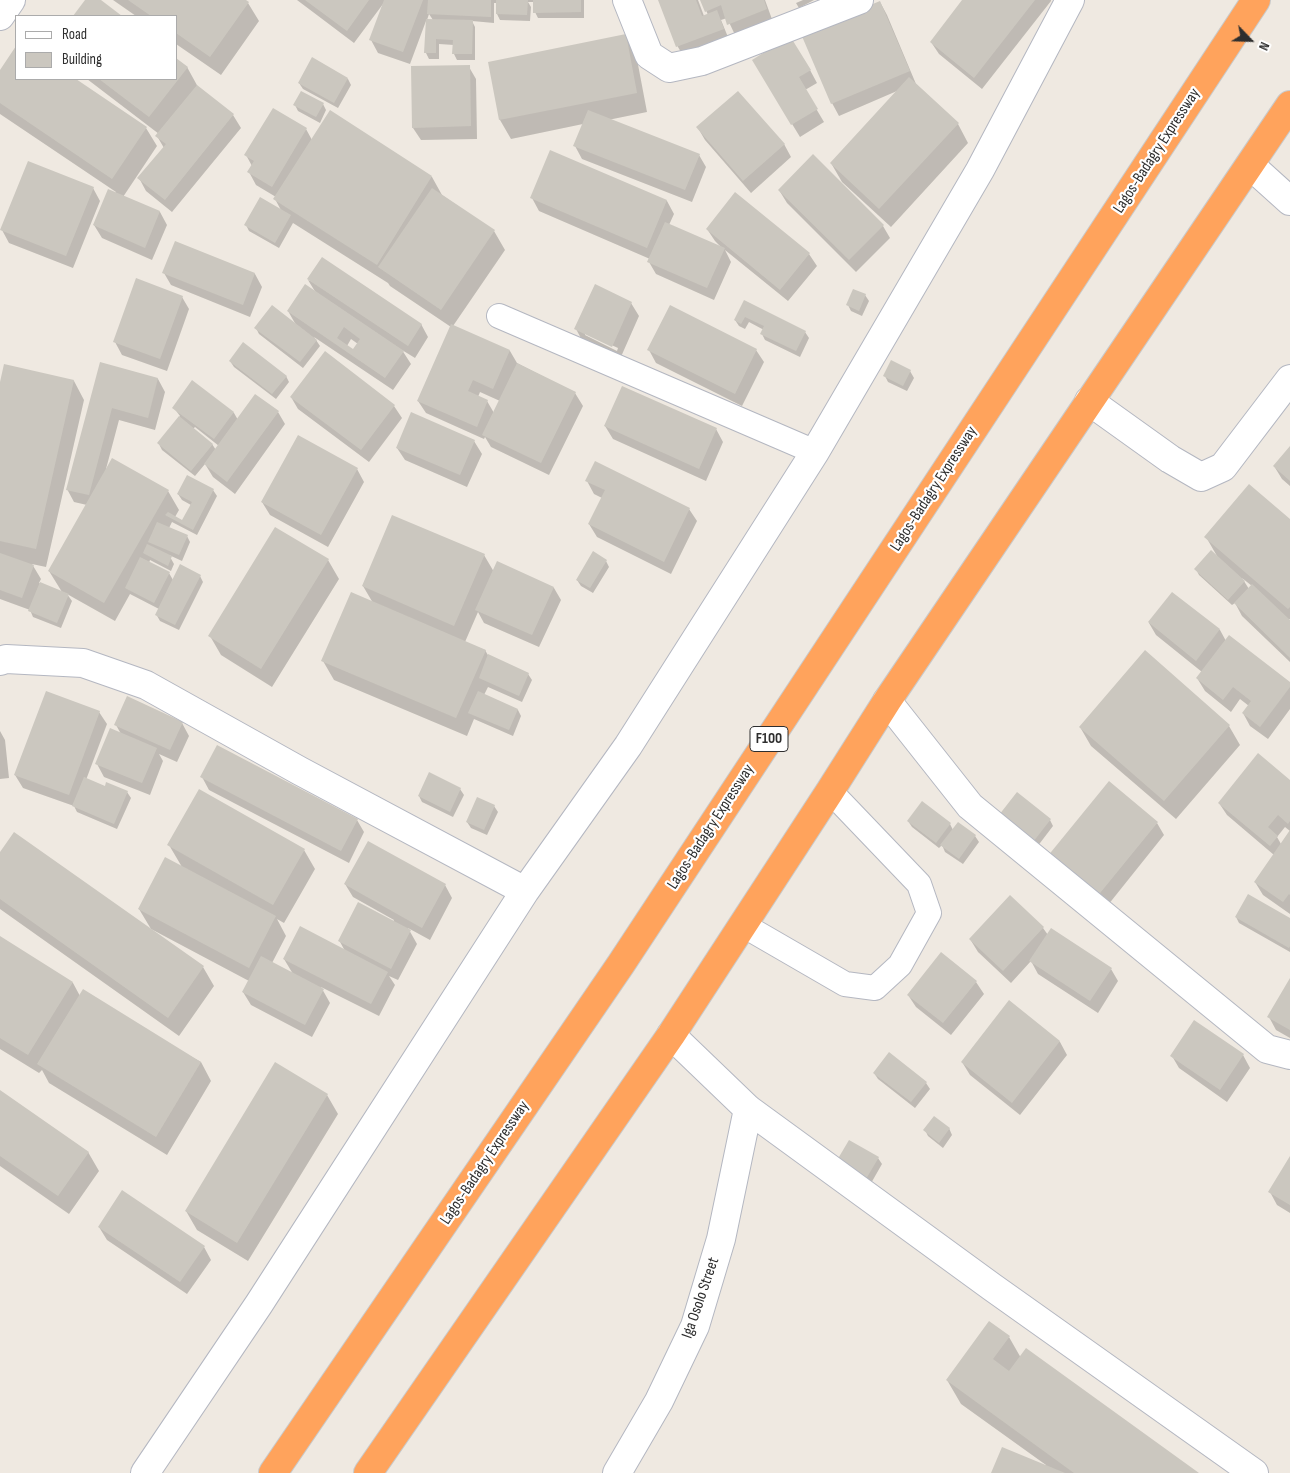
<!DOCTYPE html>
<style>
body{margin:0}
#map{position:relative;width:1290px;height:1473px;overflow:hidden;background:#efe9e1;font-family:"Sofia Sans Condensed",sans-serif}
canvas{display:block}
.legend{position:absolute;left:15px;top:15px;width:162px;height:65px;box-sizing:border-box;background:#fff;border:1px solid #ababab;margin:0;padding:6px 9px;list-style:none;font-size:15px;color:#2e2e2e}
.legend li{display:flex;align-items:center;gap:10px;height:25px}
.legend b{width:25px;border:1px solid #ababab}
.north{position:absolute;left:1225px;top:15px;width:50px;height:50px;-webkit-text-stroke:4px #fff;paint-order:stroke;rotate:114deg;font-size:14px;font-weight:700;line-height:20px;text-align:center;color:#2e2e2e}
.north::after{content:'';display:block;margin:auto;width:18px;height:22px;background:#2e2e2e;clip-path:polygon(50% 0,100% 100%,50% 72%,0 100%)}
</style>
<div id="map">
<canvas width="1290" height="1473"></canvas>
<ul class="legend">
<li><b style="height:6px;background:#fff"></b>Road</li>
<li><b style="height:14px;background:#cbc7bf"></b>Building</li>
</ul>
<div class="north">N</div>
</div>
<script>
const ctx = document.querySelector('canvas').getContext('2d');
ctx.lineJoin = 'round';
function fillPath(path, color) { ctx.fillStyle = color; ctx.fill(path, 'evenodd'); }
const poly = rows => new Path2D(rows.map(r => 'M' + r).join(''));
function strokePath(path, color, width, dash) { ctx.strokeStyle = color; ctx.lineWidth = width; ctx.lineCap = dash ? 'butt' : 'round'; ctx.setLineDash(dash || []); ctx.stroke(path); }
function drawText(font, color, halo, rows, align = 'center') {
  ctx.font = font + ' "Sofia Sans Condensed",sans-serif'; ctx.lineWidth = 4.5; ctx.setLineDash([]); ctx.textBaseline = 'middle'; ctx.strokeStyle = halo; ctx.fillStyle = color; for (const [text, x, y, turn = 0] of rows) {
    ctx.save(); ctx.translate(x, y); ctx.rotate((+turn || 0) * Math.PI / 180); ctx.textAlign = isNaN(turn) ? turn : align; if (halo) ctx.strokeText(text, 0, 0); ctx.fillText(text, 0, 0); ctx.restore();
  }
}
fillPath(poly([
 [113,0,244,0,248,3,259,21,221,75,176,44,176,16,136,16],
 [297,0,584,0,584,18,538,18,535,12,534,2,528,2,531,7,530,21,500,20,497,14,498,3,494,3,494,23,472,21,475,27,475,60,457,60,454,54,454,45,439,44,439,59,429,59,426,53,426,21,410,64,378,53,371,40,383,4,354,43],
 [429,14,433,20,427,20],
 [660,0,698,0,704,16,708,15,702,0,765,0,773,22,736,37,727,18,721,20,730,42,685,59,678,47],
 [803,0,814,0,799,8,796,3],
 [964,0,1051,0,1051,1,982,89,939,54,931,42],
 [880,2,887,15,916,84,958,124,968,143,891,227,842,182,831,163,897,91,839,116,832,103],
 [625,36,636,54,647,112,608,120,699,155,706,167,692,202,582,159,575,146,583,124,511,139,500,120,489,63],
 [16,48,16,79,74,79,146,128,157,146,123,197,160,212,167,225,152,260,102,238,94,225,116,192,0,114,0,73],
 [187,67,198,87,233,115,241,128,172,212,146,191,139,178,164,148,157,136,159,134,87,79,176,79],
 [469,67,476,79,477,139,421,140,413,128],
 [810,70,817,83,805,90,824,122,800,137,761,73],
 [348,79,351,85,338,108,303,89,299,83],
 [323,104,326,110,320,123,298,111,295,105],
 [698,128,784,144,791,157,751,193,705,140],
 [306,129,312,140,432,177,442,195,494,231,505,250,453,326,510,351,517,363,575,393,583,406,549,475,491,447,485,437,484,439,426,413,418,401,451,327,390,286,388,283,293,223,279,248,249,231,246,225,282,212,275,199,276,197,256,185,249,172,252,166,246,155],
 [480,392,500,401,494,413,487,401,478,397],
 [551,152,667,201,674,214,669,225,721,247,715,241,707,229,809,254,817,266,788,301,725,250,731,262,714,300,656,274,649,262,650,259,539,211,532,198],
 [93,188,100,201,73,268,9,243,2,230],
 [779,190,883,226,890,238,856,272,787,203],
 [176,243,255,274,262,287,250,317,171,285,164,273],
 [308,280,421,324,428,337,415,358,402,350,411,364,393,390,314,337,320,346,303,368,259,334,256,328,296,325,288,311,316,293],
 [351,339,358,344,353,351,347,346],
 [865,295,869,301,862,316,851,311,848,305],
 [182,297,189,309,167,371,122,355,115,342],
 [745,301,805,332,809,338,800,357,765,340,762,334,764,330,749,322,745,329,739,326,735,320],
 [631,303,639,316,620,359,583,342,576,329],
 [585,333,618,348,617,351,585,335],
 [649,350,756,350,764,362,742,406,656,363],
 [230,361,286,376,289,382,276,399,234,367],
 [101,364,158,379,165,392,155,430,119,420,106,469,168,491,179,510,175,517,183,521,191,505,182,500,178,494,213,490,217,496,197,535,172,522,169,528,187,536,190,542,182,561,169,555,174,564,171,571,150,560,149,563,169,573,173,580,200,576,203,582,179,630,160,621,156,614,159,609,130,594,115,621,67,594,72,601,61,628,33,617,30,610,0,599,0,388,74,381,84,400,46,567,32,564,41,579,39,583,62,592,49,571,87,505,74,502,67,489],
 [910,371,914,378,907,391,888,382,885,376],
 [193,382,234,413,238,420,278,412,285,424,235,494,213,477,205,464,195,476,162,450,159,444,180,416,174,408],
 [195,427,219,446,216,450,212,444,193,429],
 [291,397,394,406,402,418,369,462,298,409],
 [605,426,716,429,723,442,706,481,613,439],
 [474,441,482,454,467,487,405,460,397,448],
 [1290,448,1290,486,1282,479,1274,466],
 [357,469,364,482,328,547,270,515,262,502],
 [587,481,689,509,697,521,671,574,597,537,589,524,602,498,594,494],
 [1290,521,1290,619,1288,620,1290,622,1290,662,1242,616,1235,603,1232,605,1199,575,1196,569,1217,556,1206,537],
 [1242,578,1252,586,1249,589],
 [484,555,494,572,554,588,561,600,539,647,484,623,478,612,465,642,485,650,489,657,528,674,532,680,522,702,488,687,484,695,518,710,521,716,513,736,474,719,467,736,334,680,323,661,373,603,363,586],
 [328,560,339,579,272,687,221,655,210,636],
 [606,561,609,567,593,593,581,586,577,580],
 [1172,594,1220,630,1226,641,1290,684,1290,709,1268,739,1250,726,1243,713,1249,706,1240,699,1231,712,1205,691,1197,678,1202,672,1156,635,1149,623],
 [1145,652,1229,726,1240,745,1176,819,1091,746,1080,727],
 [99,712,107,724,86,780,106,787,127,792,131,798,117,829,77,812,74,806,23,788,15,775],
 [182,723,189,736,177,762,159,754,163,761,150,795,104,777,97,764,121,734,116,725],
 [0,731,5,740,9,778,0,779],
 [202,777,357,820,364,832,349,863,209,790],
 [1290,782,1290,831,1285,827,1277,837,1281,844,1290,832,1290,914,1263,895,1255,882,1274,855,1227,815,1219,803],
 [460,789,464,795,453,817,422,802,419,796],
 [494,806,498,812,487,835,471,828,467,822],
 [1050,820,1053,826,1037,847,1004,821],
 [908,821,950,824,953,830,958,823,975,836,979,842,963,864,945,852,942,845,939,848,912,827],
 [1157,823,1164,835,1104,910,1056,870],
 [169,845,304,850,315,869,284,923,277,919,286,936,272,963,293,974,284,959,345,951,339,940,393,922,394,920,353,897,345,884,445,885,452,898,430,940,408,928,417,944,398,980,389,976,395,985,379,1016,321,987,330,1003,312,1037,251,1005,243,992,249,981,151,929,139,909,182,867],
 [0,854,203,967,214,986,179,1036,0,909],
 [1236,917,1290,919,1290,952,1239,923],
 [1043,928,1048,935,1111,969,1118,981,1098,1013,1038,974,1031,961,1011,983,978,952,970,939],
 [0,938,73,983,80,996,201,1062,211,1081,167,1155,49,1083,42,1070,39,1073,0,1049],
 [1290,980,1290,1038,1276,1030,1269,1017],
 [976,982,984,994,951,1035,916,1007,908,995],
 [1009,1002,1060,1042,1067,1055,1020,1115,970,1075,962,1062],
 [1243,1055,1250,1068,1227,1102,1179,1068,1172,1056],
 [874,1073,926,1083,930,1089,915,1108,878,1079],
 [0,1091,88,1152,99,1171,69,1214,0,1166],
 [327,1095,338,1114,248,1261,197,1230,186,1211],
 [949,1128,952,1135,943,1148,928,1136,925,1130],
 [878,1158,882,1164,870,1185,841,1168],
 [1290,1159,1290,1213,1277,1205,1270,1192],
 [99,1227,204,1247,211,1260,187,1294,107,1240],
 [1009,1337,1021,1358,1197,1473,992,1473,1046,1465,961,1404,947,1380]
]), '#0003');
fillPath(poly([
 [85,0,101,0,122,16,73,16],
 [128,0,246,0,249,2,210,57,176,33,176,16,151,16],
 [305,0,369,0,347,31],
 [384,0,423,0,403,52,369,40],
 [428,0,491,0,491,17,427,14],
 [496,0,528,0,527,15,496,14],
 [533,0,581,0,581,12,533,13],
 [658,0,696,0,702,16,717,10,724,29,676,47],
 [700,0,764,0,767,9,727,25,721,5,705,12],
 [962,0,1035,0,974,78,930,42],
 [880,1,910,71,831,104,801,34],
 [426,19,473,20,472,54,452,54,453,40,436,39,436,53,424,53],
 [626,34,637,93,499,120,488,62],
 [790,36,811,70,799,77,818,109,791,125,752,60],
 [16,46,16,79,76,79,147,127,112,179,0,103,0,70],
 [312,57,348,78,334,103,298,83],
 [176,58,188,67,149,117,99,79,176,79],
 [470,65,471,126,412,128,411,66],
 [909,77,959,123,879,209,830,163],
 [197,85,234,114,165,200,137,178,166,144,155,136],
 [301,91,324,103,316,117,293,105],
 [738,91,785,144,743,181,696,127],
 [273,108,307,128,272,187,247,172,254,161,244,155],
 [330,110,432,176,377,265,273,199],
 [588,110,700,154,685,190,573,146],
 [550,150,667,200,647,248,530,198],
 [813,154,884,225,849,260,778,190],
 [28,161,94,187,66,256,0,230],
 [432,188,495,230,441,310,378,267],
 [108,189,160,211,145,248,93,225],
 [735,192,810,253,780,290,706,229],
 [260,197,291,215,275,243,244,225],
 [665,222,725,248,707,288,647,262],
 [175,241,255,273,243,305,162,273],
 [322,257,422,324,408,346,307,279],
 [136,278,183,296,160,359,113,342],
 [305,284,404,351,385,378,287,311],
 [344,327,360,339,353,349,337,338],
 [595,284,632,302,612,347,574,329],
 [853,289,866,294,859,311,846,305],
 [744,300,806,331,796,351,760,334,764,326,745,317,741,324,734,320],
 [272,305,317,340,300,362,254,328],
 [670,305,757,349,735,394,647,350],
 [451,324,510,350,493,389,473,380,468,391,488,400,477,427,417,401],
 [243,342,287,376,272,394,229,361],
 [325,351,395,405,361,450,290,397],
 [891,360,911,370,903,386,883,376],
 [100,362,158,378,148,418,112,408,89,495,66,490],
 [517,363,576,392,541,463,482,435],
 [4,364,74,380,36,549,0,541,0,382],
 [192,380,234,412,214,439,172,408],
 [622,386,717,428,699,469,604,426],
 [255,394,279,411,227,482,204,464],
 [411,412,475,440,460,475,396,448],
 [179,416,213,444,191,471,157,443],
 [298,435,358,468,321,535,261,502],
 [1290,446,1290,481,1273,466],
 [112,458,169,490,104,603,48,571],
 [595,461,690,508,664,562,588,524,605,490,585,481],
 [187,475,214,489,193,530,165,515,168,512,182,520,192,502,177,494],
 [1249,484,1290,519,1290,607,1288,609,1204,537],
 [392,515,485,554,454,626,362,586],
 [157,522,188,535,179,555,148,542],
 [275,527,329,559,261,669,208,636],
 [147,544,172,556,168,566,143,553],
 [1211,550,1245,581,1228,600,1194,569],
 [593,551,607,560,590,588,576,580],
 [0,553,34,565,22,598,0,590],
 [140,557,170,572,154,603,125,588],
 [497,561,554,587,532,635,475,610],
 [180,564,201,575,175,625,155,615],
 [40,582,69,594,57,623,28,611],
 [1252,584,1290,620,1290,658,1234,603],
 [351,592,486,650,456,718,321,661],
 [1172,592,1220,629,1196,661,1148,622],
 [1229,635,1290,682,1290,687,1260,727,1242,713,1251,701,1233,687,1223,700,1196,678],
 [1145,650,1230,725,1164,801,1079,727],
 [488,654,529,673,519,696,479,678],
 [46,691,100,711,69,795,14,775],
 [478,691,518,709,509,730,468,713],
 [127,696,183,722,170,750,114,725],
 [110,728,157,748,142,783,95,764],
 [217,745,358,819,341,851,200,777],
 [1258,753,1290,780,1290,821,1288,824,1278,815,1268,827,1278,836,1270,846,1218,803],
 [429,772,461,788,450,812,418,796],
 [84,777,105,786,106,782,128,791,114,824,72,806],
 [1109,781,1158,822,1096,898,1047,857],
 [199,789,305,849,273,905,167,845],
 [1017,792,1051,819,1033,842,999,815],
 [477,797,495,805,484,830,466,822],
 [922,801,951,823,936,843,907,821],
 [958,822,976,835,959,859,940,845],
 [1290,830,1290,895,1289,894,1283,902,1254,882],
 [14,832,204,966,168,1018,0,899,0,852],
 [368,841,446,884,422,928,344,884],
 [165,857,276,916,249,968,138,909],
 [1248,894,1290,918,1290,946,1289,948,1235,917],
 [1010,895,1044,927,1003,971,969,939],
 [358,902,411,930,391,969,338,941],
 [300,926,388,972,371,1004,283,959],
 [1051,928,1112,968,1090,1001,1029,961],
 [0,936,73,982,28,1055,0,1038],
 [941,952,977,981,943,1023,907,995],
 [261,956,324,989,305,1025,242,992],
 [1290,978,1290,1030,1267,1017],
 [83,989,201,1062,156,1137,37,1064],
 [1009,1000,1060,1041,1012,1103,961,1062],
 [1194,1020,1244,1054,1220,1090,1170,1056],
 [889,1052,927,1082,911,1102,873,1073],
 [275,1062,328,1094,237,1243,185,1211],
 [0,1090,89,1152,58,1196,0,1156],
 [934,1116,950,1128,939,1143,923,1130],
 [849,1140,879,1157,866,1179,836,1162],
 [1290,1156,1290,1205,1268,1192],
 [122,1190,205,1246,180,1282,98,1227],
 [989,1321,1010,1336,993,1359,1009,1371,1026,1348,1199,1473,1074,1473,946,1380],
 [1002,1447,1065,1473,991,1473]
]), '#cbc7bf');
const lane = poly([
 [499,316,815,452],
 [743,925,845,984,875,988,900,965,929,913,919,884,830,791]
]);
const street = poly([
 [627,0,649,55,669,68,702,61,859,0],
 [0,16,11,0],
 [1250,165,1290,201],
 [1089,401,1170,459,1201,477,1223,467,1290,379],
 [0,661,6,659,83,663,146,685,300,771,525,891],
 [887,701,970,806,1267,1049,1290,1055],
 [671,1035,748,1109,992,1287,1254,1473],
 [145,1473,259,1304,525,891,628,746,815,452,980,170,1070,0],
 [617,1473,659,1401,695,1326,721,1239,748,1109]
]);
const highway = poly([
 [273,1473,621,964,1256,0],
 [368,1473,671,1035,830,791,887,701,1290,105]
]);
strokePath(lane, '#b4b7c1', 26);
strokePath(street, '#b4b7c1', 30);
strokePath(highway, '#c9c9c9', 30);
strokePath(lane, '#fff', 24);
strokePath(street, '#fff', 28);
strokePath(highway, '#ffa35c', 28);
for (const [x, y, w] of [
 [769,739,38]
]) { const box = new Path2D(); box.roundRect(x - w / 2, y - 12.5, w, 25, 4); ctx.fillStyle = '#fff'; ctx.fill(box); strokePath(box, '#2e2e2e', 1); }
drawText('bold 15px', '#2e2e2e', null, [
 ["F100",769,739]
]);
drawText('16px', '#2e2e2e', '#fff', [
 ["Lagos-Badagry Expressway",1157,151,-57],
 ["Lagos-Badagry Expressway",934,489,-57],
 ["Lagos-Badagry Expressway",711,827,-57],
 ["Lagos-Badagry Expressway",485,1163,-56],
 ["Iga Osolo Street",701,1298,-71]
]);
</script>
